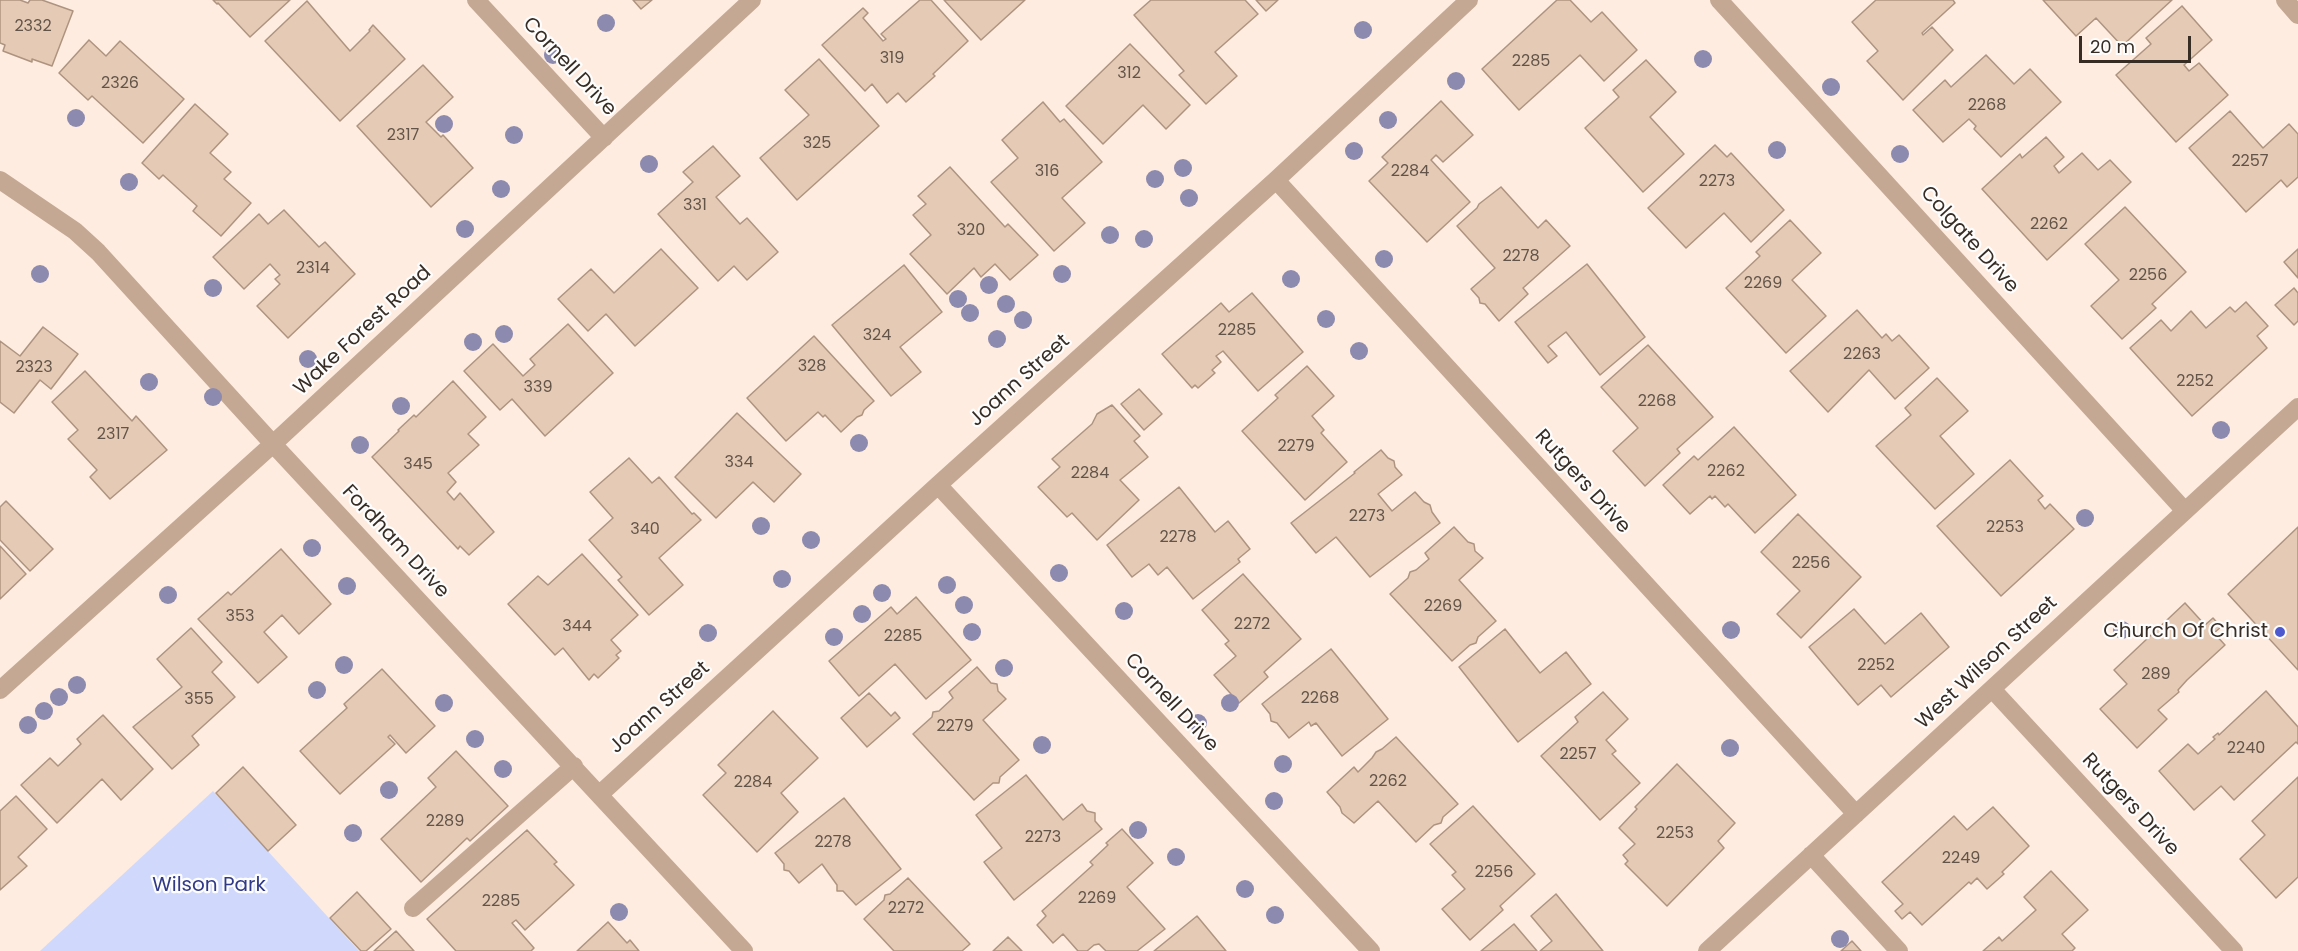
<!DOCTYPE html>
<style>
body{margin:0}
#map{position:relative;width:2298px;height:951px;overflow:hidden;background:#fdecdf;font-family:Poppins,sans-serif}
canvas{display:block}
.scale{position:absolute;left:2079px;top:36px;width:112px;height:27px;box-sizing:border-box;border:3px solid #372d24;border-top:0;padding-left:8px;font-size:18px;line-height:21px;white-space:nowrap;color:#372d24;-webkit-text-stroke:4px #fdfdfd;paint-order:stroke}
</style>
<div id="map">
<canvas width="2298" height="951"></canvas>
<div class="scale">20 m</div>
</div>
<script>
const ctx = document.querySelector('canvas').getContext('2d');
ctx.lineJoin = 'round';
function fillPath(path, color) { ctx.fillStyle = color; ctx.fill(path, 'evenodd'); }
const poly = rows => new Path2D(rows.map(r => 'M' + r).join(''));
function strokePath(path, color, width, dash) { ctx.strokeStyle = color; ctx.lineWidth = width; ctx.lineCap = dash ? 'butt' : 'round'; ctx.setLineDash(dash || []); ctx.stroke(path); }
function drawText(font, color, halo, rows, align = 'center') {
  ctx.font = font + ' Poppins,sans-serif'; ctx.lineWidth = 4.5; ctx.setLineDash([]); ctx.textBaseline = 'middle'; ctx.strokeStyle = halo; ctx.fillStyle = color; for (const [text, x, y, turn = 0] of rows) {
    ctx.save(); ctx.translate(x, y); ctx.rotate((+turn || 0) * Math.PI / 180); ctx.textAlign = isNaN(turn) ? turn : align; if (halo) ctx.strokeText(text, 0, 0); ctx.fillText(text, 0, 0); ctx.restore();
  }
}
fillPath(poly([
 [213,791,359,951,40,951]
]), '#d0d9fc');
const building = poly([
 [0,0,20,0,28,3,30,0,42,0,73,11,52,66,32,59,32,62,3,51,5,45,0,43,0,0],
 [213,0,290,0,250,37,218,3,217,4,213,0],
 [633,0,652,0,641,9,633,0],
 [920,0,931,0,968,41,933,74,935,76,906,102,898,93,887,103,872,84,865,91,822,45,863,8,868,13,863,18,883,41,886,39,881,34,920,0],
 [944,0,1025,0,981,40,944,0],
 [1151,0,1245,0,1258,14,1215,52,1237,76,1206,104,1179,75,1184,71,1134,15,1151,0],
 [1256,0,1278,0,1266,11,1256,0],
 [1557,0,1570,0,1591,22,1602,12,1637,50,1604,81,1580,55,1519,110,1482,69,1557,0],
 [1876,0,1953,0,1955,3,1922,33,1923,35,1932,27,1953,50,1903,100,1867,61,1878,51,1852,22,1876,0],
 [2043,0,2172,0,2122,46,2096,18,2076,36,2043,0],
 [307,1,350,51,370,31,369,30,373,25,405,59,340,121,265,41,307,1],
 [2182,6,2212,40,2184,65,2189,71,2199,63,2228,95,2176,142,2116,75,2151,44,2146,38,2182,6],
 [89,40,106,56,120,41,184,99,143,143,92,96,88,100,59,73,89,40],
 [1130,44,1190,105,1166,129,1143,105,1103,144,1066,106,1130,44],
 [1986,55,2014,84,2030,69,2061,102,2001,157,1974,129,1976,126,1969,119,1943,142,1913,110,1945,80,1951,87,1986,55],
 [819,59,879,126,797,200,760,158,809,115,785,90,819,59],
 [1646,60,1676,92,1650,117,1684,154,1643,192,1585,128,1619,97,1613,90,1646,60],
 [423,65,453,97,426,122,441,137,443,135,473,168,431,207,357,126,423,65],
 [1441,101,1473,135,1443,162,1436,155,1431,160,1470,202,1427,242,1369,181,1388,163,1382,157,1441,101],
 [1043,102,1060,122,1064,119,1102,162,1062,198,1085,223,1054,251,991,182,1018,158,1002,140,1043,102],
 [195,104,228,134,210,153,231,172,224,179,251,203,221,236,193,211,197,206,163,175,159,179,142,163,195,104],
 [2230,111,2263,148,2289,124,2298,134,2298,177,2287,187,2281,180,2246,212,2189,148,2230,111],
 [2046,137,2064,157,2054,166,2059,173,2082,153,2098,170,2110,160,2131,182,2047,260,1982,189,2020,154,2022,158,2046,137],
 [1715,145,1727,157,1731,153,1784,210,1751,242,1724,213,1686,248,1648,208,1715,145],
 [713,146,740,176,716,197,740,224,747,218,778,252,747,280,734,266,718,281,658,214,693,182,683,172,713,146],
 [950,167,1005,227,1008,224,1038,255,1010,280,995,264,981,277,974,268,947,294,910,254,931,235,913,215,926,204,918,196,950,167],
 [1501,187,1538,228,1546,220,1570,246,1523,288,1528,294,1499,321,1485,304,1480,303,1479,298,1471,289,1495,268,1457,226,1477,208,1479,204,1501,187],
 [2125,207,2186,272,2152,304,2156,308,2122,339,2091,306,2119,280,2085,244,2125,207],
 [284,210,319,247,325,242,355,274,288,338,257,306,280,284,275,279,280,275,270,264,244,289,213,257,259,214,268,224,284,210],
 [1790,220,1821,253,1792,280,1826,316,1786,353,1726,288,1760,256,1756,252,1790,220],
 [661,249,698,288,635,346,606,314,588,331,558,299,591,269,614,293,661,249],
 [2298,249,2298,278,2284,262,2298,249],
 [1587,264,1645,337,1600,375,1566,332,1548,346,1557,356,1548,363,1515,322,1587,264],
 [904,265,942,312,900,347,921,372,891,396,832,325,904,265],
 [2294,288,2298,293,2298,321,2294,325,2275,305,2294,288],
 [1252,293,1303,352,1258,391,1223,351,1216,356,1221,362,1212,370,1215,373,1198,388,1195,385,1192,388,1162,354,1221,303,1229,312,1252,293],
 [2246,302,2268,326,2257,336,2267,348,2192,416,2130,348,2161,320,2171,331,2191,311,2206,328,2230,307,2235,312,2246,302],
 [1857,310,1882,338,1886,334,1892,341,1899,335,1929,368,1895,399,1869,370,1828,412,1790,371,1857,310],
 [568,324,613,373,545,436,512,399,500,410,464,371,493,344,523,376,535,365,530,359,568,324],
 [43,327,78,354,51,389,40,380,14,413,0,402,0,341,20,356,43,327],
 [814,336,874,401,864,410,862,415,857,417,841,432,825,415,823,417,818,412,786,441,747,398,814,336],
 [1648,345,1713,417,1677,449,1680,453,1645,486,1613,451,1638,428,1601,387,1648,345],
 [1307,366,1334,396,1312,416,1324,430,1321,433,1347,462,1305,500,1242,431,1278,398,1275,395,1307,366],
 [85,371,132,421,136,416,167,450,110,499,90,477,97,470,68,439,78,430,52,402,85,371],
 [1937,378,1968,411,1940,436,1974,474,1935,509,1876,446,1911,415,1905,408,1937,378],
 [453,381,486,417,468,434,479,445,448,473,456,482,447,492,454,500,460,493,494,532,469,555,460,546,458,549,372,457,399,431,398,430,414,415,416,417,453,381],
 [1139,389,1162,414,1144,430,1121,404,1139,389],
 [1112,405,1140,436,1134,441,1148,457,1120,480,1139,500,1097,540,1072,513,1067,517,1038,487,1060,467,1052,459,1092,424,1097,414,1112,405],
 [737,413,801,474,774,502,753,482,716,518,675,477,737,413],
 [1734,427,1796,495,1755,533,1728,504,1725,507,1715,496,1712,499,1710,496,1690,514,1663,485,1694,456,1698,460,1734,427],
 [1381,450,1388,458,1394,461,1395,467,1402,475,1378,494,1392,511,1415,492,1424,502,1430,505,1432,512,1440,523,1370,577,1336,537,1316,553,1291,523,1355,473,1354,472,1381,450],
 [629,458,652,483,659,477,692,514,694,513,701,520,659,558,683,585,649,615,618,580,622,577,589,540,613,518,590,492,629,458],
 [2010,460,2043,496,2038,500,2045,509,2050,504,2074,529,2001,596,1937,526,2010,460],
 [1179,487,1215,532,1228,521,1250,549,1238,559,1240,562,1193,599,1167,567,1158,575,1149,564,1132,577,1107,545,1179,487],
 [6,501,53,549,30,571,0,540,0,507,6,501],
 [1798,514,1861,577,1801,638,1777,614,1800,591,1761,552,1798,514],
 [1454,527,1468,542,1474,544,1475,551,1483,558,1459,580,1496,621,1478,637,1476,643,1470,645,1452,661,1390,594,1408,578,1410,572,1416,570,1429,559,1425,553,1454,527],
 [2298,527,2298,670,2228,594,2298,527],
 [0,546,26,574,0,599,0,546],
 [281,549,331,604,299,634,282,615,264,632,287,657,258,683,198,619,228,592,231,595,281,549],
 [582,554,638,615,611,640,621,651,616,655,619,658,598,678,594,674,589,680,563,648,555,655,508,604,538,576,548,585,582,554],
 [1243,574,1301,639,1264,672,1268,677,1239,703,1214,675,1236,656,1225,644,1229,641,1202,610,1243,574],
 [916,597,971,660,926,699,895,664,859,696,829,661,891,607,897,614,916,597],
 [2185,603,2205,625,2213,618,2221,627,2214,633,2225,645,2187,680,2178,690,2179,692,2158,710,2167,719,2137,748,2100,709,2127,684,2114,670,2185,603],
 [1854,609,1885,644,1921,613,1949,647,1891,697,1881,685,1858,705,1809,647,1854,609],
 [191,628,222,662,212,672,235,697,192,736,199,745,172,769,133,727,182,687,157,659,191,628],
 [1505,629,1540,673,1566,652,1591,684,1518,742,1459,667,1505,629],
 [1331,649,1388,719,1342,756,1316,723,1311,726,1309,722,1289,738,1277,723,1271,721,1270,714,1262,704,1331,649],
 [977,667,991,683,997,684,998,691,1006,699,983,720,1019,760,1000,777,999,783,993,783,974,800,913,734,932,717,933,712,939,711,953,698,949,692,977,667],
 [382,669,435,726,406,753,390,735,388,737,395,744,340,794,300,751,347,708,344,704,382,669],
 [2266,691,2298,727,2298,744,2296,742,2234,800,2221,786,2194,810,2159,771,2188,744,2198,754,2215,739,2213,737,2218,733,2219,735,2266,691],
 [1603,692,1628,719,1606,740,1616,751,1612,754,1640,783,1600,820,1541,756,1578,722,1575,717,1603,692],
 [869,693,891,716,895,712,900,718,867,747,841,718,869,693],
 [773,711,818,758,781,793,798,812,757,852,703,795,726,773,718,765,773,711],
 [103,715,153,769,121,800,102,779,57,823,21,785,50,758,58,766,81,744,77,739,103,715],
 [1396,737,1458,804,1443,817,1441,823,1434,825,1416,842,1378,801,1354,823,1342,813,1340,807,1327,792,1354,767,1358,772,1372,758,1376,752,1382,749,1396,737],
 [456,751,508,806,470,841,467,838,421,882,381,839,436,787,428,778,456,751],
 [1677,764,1735,823,1718,841,1724,848,1667,906,1625,864,1628,861,1623,855,1635,844,1619,828,1637,809,1635,807,1677,764],
 [243,767,296,825,268,851,216,793,243,767],
 [1026,775,1063,820,1082,804,1087,811,1095,813,1095,821,1102,829,1014,900,984,862,1002,848,976,815,1026,775],
 [2298,777,2298,877,2276,898,2240,859,2265,835,2252,821,2298,777],
 [16,796,47,829,18,857,27,866,0,890,0,811,16,796],
 [844,798,901,869,856,905,843,891,837,891,837,885,822,864,799,883,789,871,784,870,784,864,775,853,844,798],
 [1473,806,1535,874,1500,906,1503,910,1470,940,1442,909,1465,889,1452,875,1456,872,1430,844,1473,806],
 [1993,807,2029,846,2002,872,2004,874,1987,889,1977,878,1971,884,1969,882,1922,925,1910,912,1902,919,1895,911,1903,904,1882,882,1954,816,1967,830,1993,807],
 [1122,829,1153,863,1127,887,1165,929,1137,951,1106,951,1099,944,1094,945,1087,951,1078,951,1063,934,1053,943,1037,925,1046,916,1042,911,1093,865,1090,862,1108,845,1106,843,1122,829],
 [527,830,557,862,554,864,574,885,525,930,516,920,512,923,534,948,531,951,456,951,427,919,527,830],
 [2051,871,2088,910,2062,934,2075,948,2072,951,1983,951,1999,937,2002,941,2036,910,2024,897,2051,871],
 [908,878,970,944,962,951,894,951,864,919,884,900,885,895,890,894,908,878],
 [357,892,391,929,366,951,361,951,330,918,357,892],
 [1556,894,1603,951,1540,951,1552,941,1531,916,1556,894],
 [1197,916,1226,951,1154,951,1197,916],
 [608,922,627,943,630,940,639,951,577,951,608,922],
 [1514,924,1537,951,1481,951,1514,924],
 [396,931,414,951,374,951,396,931],
 [1008,937,1022,951,993,951,1008,937],
 [1852,941,1861,951,1841,951,1852,941]
]);
fillPath(building, '#e5cab5');
strokePath(building, '#ae9480', 1.5);
strokePath(poly([
 [476,0,604,138],
 [1719,0,2185,511],
 [2285,0,2298,15],
 [0,180,75,231,98,252,273,444,744,951],
 [1276,180,1856,814],
 [938,485,1371,951],
 [1992,689,2234,951],
 [0,690,273,444,752,0],
 [600,794,938,485,1276,180,1469,0],
 [1811,855,1899,951],
 [413,908,574,766],
 [1707,951,2298,407]
]), '#c4a893', 18);
ctx.fillStyle = '#8d8aaf';
for (const [x, y] of [
 [606,23],
 [1363,30],
 [553,55],
 [1703,59],
 [1456,81],
 [1831,87],
 [76,118],
 [1388,120],
 [444,124],
 [514,135],
 [1777,150],
 [1354,151],
 [1900,154],
 [649,164],
 [1183,168],
 [1155,179],
 [129,182],
 [501,189],
 [1189,198],
 [465,229],
 [1110,235],
 [1144,239],
 [1384,259],
 [40,274],
 [1062,274],
 [1291,279],
 [989,285],
 [213,288],
 [958,299],
 [1006,304],
 [970,313],
 [1326,319],
 [1023,320],
 [504,334],
 [997,339],
 [473,342],
 [1359,351],
 [308,359],
 [149,382],
 [213,397],
 [401,406],
 [2221,430],
 [859,443],
 [360,445],
 [2085,518],
 [761,526],
 [811,540],
 [312,548],
 [1059,573],
 [782,579],
 [947,585],
 [347,586],
 [882,593],
 [168,595],
 [964,605],
 [1124,611],
 [862,614],
 [1731,630],
 [2122,630],
 [972,632],
 [708,633],
 [834,637],
 [344,665],
 [1004,668],
 [77,685],
 [317,690],
 [59,697],
 [444,703],
 [1230,703],
 [44,711],
 [1198,723],
 [28,725],
 [475,739],
 [1042,745],
 [1730,748],
 [1283,764],
 [503,769],
 [389,790],
 [1274,801],
 [1138,830],
 [353,833],
 [1176,857],
 [1245,889],
 [619,912],
 [1275,915],
 [1840,939]
]) { ctx.beginPath(); ctx.arc(x, y, 9, 0, 2 * Math.PI); ctx.fill(); }
for (const [x, y, r, color] of [
 [2280,632,6,"#4d59cf"]
]) { const dot = new Path2D(); dot.arc(x, y, r, 0, 2 * Math.PI); ctx.fillStyle = color; ctx.fill(dot); strokePath(dot, '#fdfdfd', 2); }
drawText('16px', '#625448', null, [
 ["2332",33,27],
 ["319",892,59],
 ["2285",1531,62],
 ["312",1129,74],
 ["2326",120,84],
 ["2268",1987,106],
 ["2317",403,136],
 ["325",817,144],
 ["2257",2250,162],
 ["316",1047,172],
 ["2284",1410,172],
 ["2273",1717,182],
 ["331",695,206],
 ["2262",2049,225],
 ["320",971,231],
 ["2278",1521,257],
 ["2314",313,269],
 ["2256",2148,276],
 ["2269",1763,284],
 ["2285",1237,331],
 ["324",877,336],
 ["2263",1862,355],
 ["328",812,367],
 ["2323",34,368],
 ["2252",2195,382],
 ["339",538,388],
 ["2268",1657,402],
 ["2317",113,435],
 ["2279",1296,447],
 ["334",739,463],
 ["345",418,465],
 ["2262",1726,472],
 ["2284",1090,474],
 ["2273",1367,517],
 ["2253",2005,528],
 ["340",645,530],
 ["2278",1178,538],
 ["2256",1811,564],
 ["2269",1443,607],
 ["353",240,617],
 ["2272",1252,625],
 ["344",577,627],
 ["2285",903,637],
 ["2252",1876,666],
 ["289",2156,675],
 ["2268",1320,699],
 ["355",199,700],
 ["2279",955,727],
 ["2240",2246,749],
 ["2257",1578,755],
 ["2262",1388,782],
 ["2284",753,783],
 ["2289",445,822],
 ["2253",1675,834],
 ["2273",1043,838],
 ["2278",833,843],
 ["2249",1961,859],
 ["2256",1494,873],
 ["2269",1097,899],
 ["2285",501,902],
 ["2272",906,909]
]);
drawText('20px', '#372d24', '#fdfdfd', [
 ["Cornell Drive",569,67,47],
 ["Colgate Drive",1969,240,48],
 ["Wake Forest Road",363,331,-43],
 ["Joann Street",1020,381,-42],
 ["Rutgers Drive",1582,482,48],
 ["Fordham Drive",395,542,47],
 ["West Wilson Street",1987,663,-43],
 ["Cornell Drive",1171,703,47],
 ["Joann Street",660,708,-42],
 ["Rutgers Drive",2130,805,47]
]);
drawText('20px', '#372d24', '#fdfdfd', [
 ["Church Of Christ",2268,632]
], 'right');
drawText('20px', '#313a88', '#fdfdfd', [
 ["Wilson Park",209,886]
]);
</script>
